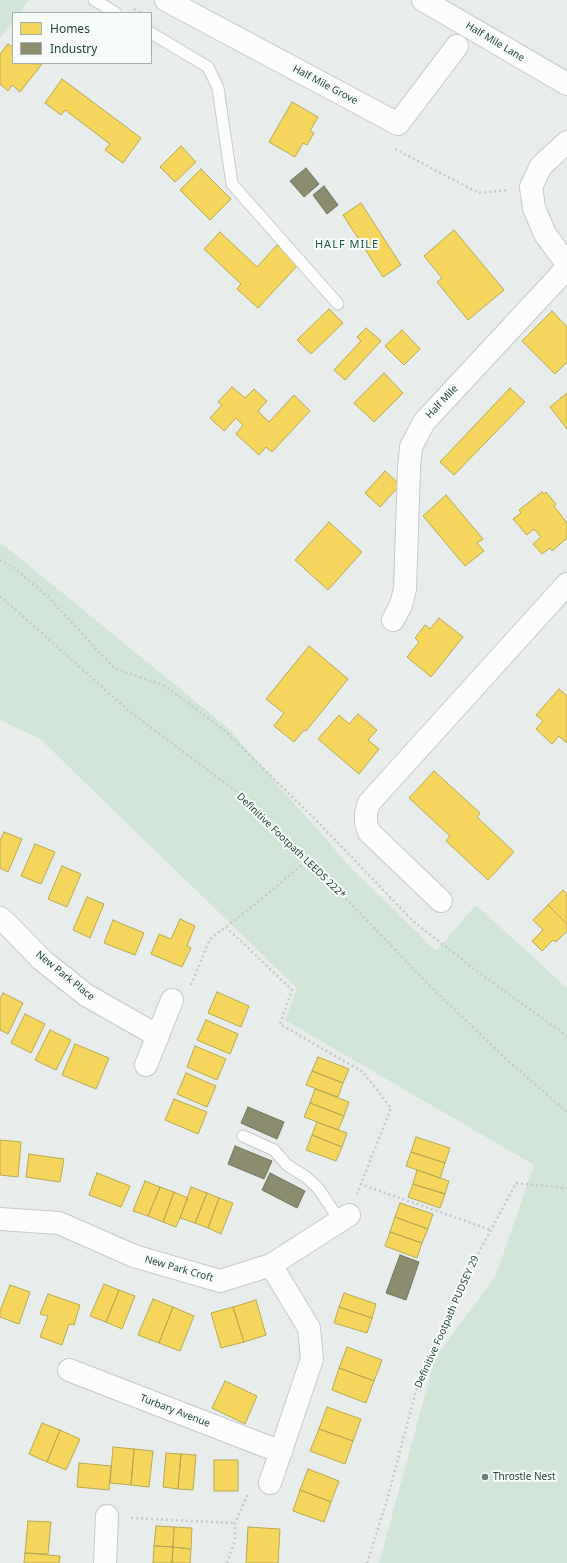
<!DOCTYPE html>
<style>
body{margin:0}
#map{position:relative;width:567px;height:1563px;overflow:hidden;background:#e8edeb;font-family:"Noto Sans",sans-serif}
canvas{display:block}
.legend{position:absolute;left:12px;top:12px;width:140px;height:52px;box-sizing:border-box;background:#f7fbf9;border:1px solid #a3b1ad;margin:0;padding:5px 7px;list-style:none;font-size:12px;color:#24423a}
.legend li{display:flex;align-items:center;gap:8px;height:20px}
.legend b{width:20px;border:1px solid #a3b1ad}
</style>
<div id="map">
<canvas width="567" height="1563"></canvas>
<ul class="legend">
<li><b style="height:11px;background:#f6d55c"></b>Homes</li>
<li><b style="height:11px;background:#8c8c6e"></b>Industry</li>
</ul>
</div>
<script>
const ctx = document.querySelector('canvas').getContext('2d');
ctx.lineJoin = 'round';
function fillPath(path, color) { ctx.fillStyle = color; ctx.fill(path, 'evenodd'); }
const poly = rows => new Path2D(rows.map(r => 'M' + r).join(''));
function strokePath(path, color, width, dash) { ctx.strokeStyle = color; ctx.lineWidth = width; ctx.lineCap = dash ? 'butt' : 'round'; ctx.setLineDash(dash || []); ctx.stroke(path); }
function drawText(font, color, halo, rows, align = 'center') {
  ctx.font = font + ' "Noto Sans",sans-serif'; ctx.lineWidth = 4; ctx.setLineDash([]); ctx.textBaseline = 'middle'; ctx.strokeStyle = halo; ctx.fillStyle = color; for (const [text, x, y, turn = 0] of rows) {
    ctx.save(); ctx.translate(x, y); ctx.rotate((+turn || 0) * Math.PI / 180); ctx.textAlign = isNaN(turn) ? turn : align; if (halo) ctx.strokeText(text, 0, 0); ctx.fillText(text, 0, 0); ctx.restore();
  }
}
fillPath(poly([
 [0,0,29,0,19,13,13,13,13,22,0,39],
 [0,542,228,728,354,871,436,951,476,905,567,988,567,1563,379,1563,435,1358,496,1275,534,1165,285,1020,297,988,40,739,0,720]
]), '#d1e6d8');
const homes = poly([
 [8,44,13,47,13,63,42,64,20,92,12,85,8,91,0,84,0,54,8,44],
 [62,79,141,138,123,163,105,150,110,144,65,110,61,115,45,103,62,79],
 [292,102,318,117,310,131,314,133,307,145,303,143,295,157,269,142,292,102],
 [181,146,196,162,175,182,160,167,181,146],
 [201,169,231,199,210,220,180,190,201,169],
 [361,203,401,265,383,277,343,215,361,203],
 [454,230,504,290,468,320,437,282,442,278,424,256,454,230],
 [220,232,257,267,277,245,298,265,258,308,237,289,241,284,204,249,220,232],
 [329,309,343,323,311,354,297,340,329,309],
 [552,311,567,327,567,362,555,374,522,341,552,311],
 [366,328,381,341,345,380,334,370,361,341,357,337,366,328],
 [402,330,420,349,404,365,385,346,402,330],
 [384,373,403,393,374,422,354,403,384,373],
 [232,387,245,398,254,389,267,401,258,411,269,422,294,395,310,411,272,452,266,447,259,455,236,434,243,425,236,418,224,431,210,418,222,405,218,402,232,387],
 [510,388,525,402,454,475,440,462,510,388],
 [567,393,567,429,550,407,567,393],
 [385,471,400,485,380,507,365,493,385,471],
 [542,492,544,494,546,492,556,504,554,506,567,523,567,538,552,551,550,548,542,554,533,544,541,537,534,529,527,535,513,519,521,513,519,510,542,492],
 [446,495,483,539,477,543,484,551,465,566,423,516,446,495],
 [329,522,362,552,328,590,295,560,329,522],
 [439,618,463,637,431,677,407,657,419,642,415,638,425,625,430,629,439,618],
 [309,646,348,679,306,731,304,730,294,742,274,726,284,713,266,699,309,646],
 [559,689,567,696,567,743,559,736,552,744,536,729,543,721,536,715,559,689],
 [358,714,377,730,368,740,379,749,359,774,318,739,339,715,349,724,358,714],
 [434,771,480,813,477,817,514,852,488,880,446,841,450,836,409,798,434,771],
 [4,832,22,839,8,872,0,868,0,841,4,832],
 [35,844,55,852,41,884,21,876,35,844],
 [62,866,81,874,67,907,48,899,62,866],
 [563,890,567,894,567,924,548,905,563,890],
 [87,897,104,904,90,938,73,930,87,897],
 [548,905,567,924,567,931,556,942,553,940,542,951,532,941,543,930,533,920,548,905],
 [180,919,195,926,187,946,191,948,182,967,151,954,159,934,171,939,180,919],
 [113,920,144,933,135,955,104,943,113,920],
 [217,992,249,1006,241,1027,208,1013,217,992],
 [3,993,23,1003,8,1034,0,1030,0,999,3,993],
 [25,1014,45,1024,31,1053,11,1043,25,1014],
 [206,1020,238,1034,230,1054,197,1040,206,1020],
 [50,1030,71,1040,56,1070,35,1060,50,1030],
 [75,1044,109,1058,96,1089,62,1075,75,1044],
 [195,1046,226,1059,217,1080,187,1067,195,1046],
 [318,1057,349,1069,343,1083,312,1071,318,1057],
 [312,1071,343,1083,338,1097,306,1085,312,1071],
 [186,1073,216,1086,207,1107,177,1094,186,1073],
 [315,1089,349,1102,344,1116,310,1103,315,1089],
 [174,1099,207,1112,198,1134,165,1120,174,1099],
 [310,1103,344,1116,338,1130,304,1117,310,1103],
 [317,1122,347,1133,342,1147,312,1135,317,1122],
 [312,1135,342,1147,336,1161,306,1150,312,1135],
 [416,1137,450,1148,445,1163,411,1152,416,1137],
 [0,1140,21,1142,18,1177,0,1175,0,1140],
 [411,1152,445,1163,440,1178,406,1166,411,1152],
 [29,1154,64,1159,60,1182,26,1177,29,1154],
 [417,1170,449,1181,445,1194,413,1184,417,1170],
 [97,1173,130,1186,121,1207,89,1195,97,1173],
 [145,1181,160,1187,148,1216,133,1211,145,1181],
 [413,1184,445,1194,440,1208,408,1197,413,1184],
 [160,1187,174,1192,163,1222,148,1216,160,1187],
 [191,1187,207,1193,195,1223,180,1218,191,1187],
 [174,1192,188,1198,176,1227,163,1222,174,1192],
 [207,1193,219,1198,208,1228,195,1223,207,1193],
 [219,1198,233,1203,221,1234,208,1228,219,1198],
 [400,1203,433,1214,428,1229,395,1217,400,1203],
 [395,1217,428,1229,422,1243,390,1232,395,1217],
 [390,1232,422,1243,417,1258,385,1246,390,1232],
 [104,1284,119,1290,106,1322,90,1316,104,1284],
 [10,1285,30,1292,19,1324,0,1317,0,1311,10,1285],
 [119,1290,135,1296,122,1329,106,1322,119,1290],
 [344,1293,376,1304,372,1318,339,1307,344,1293],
 [48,1294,80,1305,74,1325,69,1324,62,1345,40,1337,48,1316,40,1314,48,1294],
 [153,1299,173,1307,159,1343,138,1335,153,1299],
 [256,1300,266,1335,244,1342,233,1307,256,1300],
 [173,1307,194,1316,180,1351,159,1343,173,1307],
 [233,1307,244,1342,221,1348,211,1313,233,1307],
 [339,1307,372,1318,367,1333,334,1323,339,1307],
 [347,1347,382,1360,374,1381,339,1368,347,1347],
 [339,1368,374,1381,366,1403,332,1390,339,1368],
 [225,1381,257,1396,245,1424,212,1408,225,1381],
 [327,1407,361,1419,353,1441,319,1429,327,1407],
 [42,1423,60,1430,47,1462,29,1454,42,1423],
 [319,1429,353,1441,345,1464,310,1451,319,1429],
 [60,1430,80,1439,66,1470,47,1462,60,1430],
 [113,1447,134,1449,131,1485,110,1483,113,1447],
 [134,1449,153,1451,149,1487,131,1485,134,1449],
 [166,1453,181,1454,178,1489,163,1487,166,1453],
 [181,1454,196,1455,193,1490,178,1489,181,1454],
 [214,1460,238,1460,238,1491,214,1491,214,1460],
 [79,1463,111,1466,109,1490,77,1487,79,1463],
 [308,1469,339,1481,331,1502,300,1490,308,1469],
 [300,1490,331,1502,324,1522,293,1511,300,1490],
 [28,1521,51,1522,48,1554,25,1553,28,1521],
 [156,1526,174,1527,173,1547,154,1546,156,1526],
 [174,1527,192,1528,191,1549,173,1547,174,1527],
 [248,1527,280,1529,278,1563,246,1563,248,1527],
 [154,1546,173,1547,172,1563,153,1563,154,1546],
 [173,1547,191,1549,190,1563,172,1563,173,1547],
 [25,1553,60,1556,59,1563,24,1563,25,1553]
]);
fillPath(homes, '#f6d55c');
strokePath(homes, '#b7a952', 1);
const industry = poly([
 [306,168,319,184,304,197,290,181,306,168],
 [324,186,338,205,327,214,313,195,324,186],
 [248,1107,284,1122,277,1139,241,1123,248,1107],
 [235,1146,272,1161,264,1179,228,1164,235,1146],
 [270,1173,305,1191,297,1208,262,1190,270,1173],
 [400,1255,419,1262,406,1300,386,1293,400,1255]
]);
fillPath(industry, '#8c8c6e');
strokePath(industry, '#6d765e', 1);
const service = poly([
 [94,0,116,13],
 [151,33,208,67,218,88,232,184,338,304],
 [243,1136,274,1150,287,1165,306,1177,318,1188,340,1221]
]);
const minor = poly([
 [166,0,398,124,457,46],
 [567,142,541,166,531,187,534,208,545,234,567,264],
 [393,620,401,605,405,589,409,468,411,447,424,422,567,268],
 [441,901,369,832,366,823,366,813,369,803,567,584],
 [0,918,6,923,42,960,86,995,158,1036],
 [146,1065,172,1000],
 [0,1219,59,1223,134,1256,220,1281,271,1265,349,1215],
 [69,1370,281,1452],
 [270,1483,312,1359,309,1328,271,1265],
 [105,1563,107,1516]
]);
const tertiary = poly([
 [423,0,567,84]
]);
strokePath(service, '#c5cac8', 13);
strokePath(minor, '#c5cac8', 24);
strokePath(tertiary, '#c5cac8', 24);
strokePath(poly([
 [134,9,140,13],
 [395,149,479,193,508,190],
 [0,560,13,567,48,597,114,668,165,686,225,731,316,820,413,921,478,972,567,1036],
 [0,596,129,711,233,789,327,879,427,983,507,1060,567,1112],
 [226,927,292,990,280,1024,363,1072,391,1108,357,1194],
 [191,985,210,939,268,894,307,860],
 [360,1184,491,1230],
 [131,1518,235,1523],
 [227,1563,235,1540,235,1523,248,1494],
 [367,1563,387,1500,417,1387,441,1338,466,1276,491,1230,516,1183,567,1188]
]), '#c3ccca', 2.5, [2, 3]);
strokePath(service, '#fcfcfc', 11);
strokePath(minor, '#fcfcfc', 22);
strokePath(tertiary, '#fcfcfc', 22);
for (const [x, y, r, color] of [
 [485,1477,4,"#697e78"]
]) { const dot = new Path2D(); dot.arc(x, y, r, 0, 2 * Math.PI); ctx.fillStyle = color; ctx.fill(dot); strokePath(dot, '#f7fbf9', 1.5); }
drawText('10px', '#24423a', '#f7fbf9', [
 ["Half Mile Lane",495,42,31],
 ["Half Mile Grove",325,85,28],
 ["Half Mile",442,402,-47],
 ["Definitive Footpath LEEDS 222*",291,846,44],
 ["New Park Place",65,976,39],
 ["New Park Croft",179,1269,16],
 ["Definitive Footpath PUDSEY 29",447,1322,-66],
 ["Turbary Avenue",175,1411,21]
]);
drawText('10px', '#24423a', '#f7fbf9', [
 ["Throstle Nest",493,1477]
], 'left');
ctx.letterSpacing = '1px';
drawText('11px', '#1f5548', '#f7fbf9', [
 ["HALF MILE",347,245]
]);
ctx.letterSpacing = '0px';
</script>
